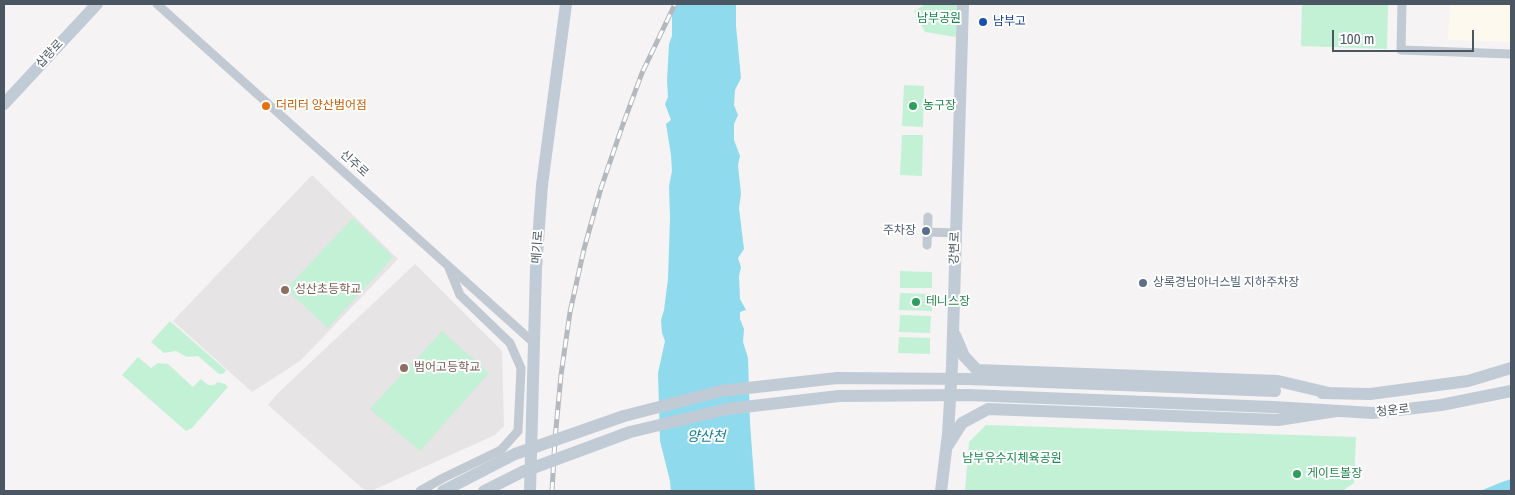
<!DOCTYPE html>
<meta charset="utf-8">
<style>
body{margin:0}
#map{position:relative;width:1515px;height:495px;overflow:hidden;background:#f5f3f3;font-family:"Archivo Narrow",sans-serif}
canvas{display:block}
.frame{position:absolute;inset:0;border:5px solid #4a5661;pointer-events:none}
.scale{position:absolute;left:1332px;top:30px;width:142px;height:22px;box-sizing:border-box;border:2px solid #4a5661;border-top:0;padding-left:6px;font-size:15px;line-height:18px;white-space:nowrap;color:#4a5661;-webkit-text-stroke:4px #fff;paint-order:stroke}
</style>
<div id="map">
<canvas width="1515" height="495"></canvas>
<div class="frame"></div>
<div class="scale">100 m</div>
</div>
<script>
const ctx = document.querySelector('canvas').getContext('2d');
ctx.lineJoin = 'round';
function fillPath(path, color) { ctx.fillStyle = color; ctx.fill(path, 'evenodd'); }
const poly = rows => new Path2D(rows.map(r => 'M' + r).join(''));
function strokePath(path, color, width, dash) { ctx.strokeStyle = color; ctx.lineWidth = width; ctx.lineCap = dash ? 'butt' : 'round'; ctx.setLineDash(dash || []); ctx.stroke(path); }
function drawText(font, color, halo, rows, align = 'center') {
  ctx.font = font + ' "Archivo Narrow","Noto Sans KR",sans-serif'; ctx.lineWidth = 4; ctx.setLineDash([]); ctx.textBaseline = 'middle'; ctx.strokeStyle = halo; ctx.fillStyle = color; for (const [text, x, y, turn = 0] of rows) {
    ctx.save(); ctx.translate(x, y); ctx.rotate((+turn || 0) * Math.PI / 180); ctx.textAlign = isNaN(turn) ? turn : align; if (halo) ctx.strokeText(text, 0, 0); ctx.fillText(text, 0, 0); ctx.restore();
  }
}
fillPath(poly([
 [1450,4,1511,4,1511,42,1448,40]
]), '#fdf9ef');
fillPath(poly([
 [312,175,398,259,300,361,252,392,173,321],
 [415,264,502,351,504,426,495,435,371,491,363,489,268,405,277,394]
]), '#e6e4e5');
fillPath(poly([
 [926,4,957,4,956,37,925,32,914,11],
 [1302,4,1388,4,1387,49,1301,46],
 [904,85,924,86,923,127,902,126],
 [902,135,923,135,922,176,900,175],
 [353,218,393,257,328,328,286,289],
 [900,271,932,272,932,288,900,288],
 [900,293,932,294,932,311,899,310],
 [900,315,931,316,930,333,899,332],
 [170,321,226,370,223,374,219,374,198,356,187,357,176,351,164,353,151,342],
 [442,331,489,373,420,451,370,409],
 [899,337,930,338,930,354,898,353],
 [138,357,151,368,158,363,168,364,193,387,201,379,208,385,214,385,218,382,225,384,228,387,192,428,186,431,122,375],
 [986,425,1356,437,1354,483,1342,491,965,491,969,442]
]), '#c3f1d5');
fillPath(poly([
 [672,4,736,4,736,26,741,78,735,90,734,105,738,115,734,124,734,140,740,156,738,165,741,194,739,208,744,249,738,258,741,267,739,276,740,299,746,310,740,312,740,319,744,329,743,342,748,358,750,423,755,491,671,491,670,481,660,441,658,373,665,341,662,333,661,320,664,310,668,279,670,218,669,186,672,171,671,155,666,124,671,120,665,104,668,97,667,81,669,44,672,36],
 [1511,479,1511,491,1480,491,1502,482]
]), '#90daee');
strokePath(poly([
 [157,4,534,343],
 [1402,4,1401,50,1511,54],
 [928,232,956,233],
 [927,245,928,217],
 [420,491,443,478,501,450,518,431,521,368,510,343,460,295,449,268]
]), '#c1cad2', 9);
strokePath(poly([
 [4,104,97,4],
 [955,335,964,356,977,370,1278,381,1329,393],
 [1322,393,1370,394,1468,381,1511,368],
 [1273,407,1373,413,1441,405,1511,391],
 [948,445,962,423,988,409,1278,420,1336,411],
 [530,491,536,269,542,185,566,4],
 [941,491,948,434,952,366,963,4]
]), '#c1cbd6', 12);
const rail = poly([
 [552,491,555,439,561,375,570,312,584,249,601,188,622,127,642,73,675,4]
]);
strokePath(rail, '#b5b8bd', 5);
strokePath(rail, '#fff', 3, [9]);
strokePath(poly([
 [443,491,515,454,624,416,721,391,837,378,969,379,1275,391],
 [484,491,522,472,630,432,727,409,839,396,968,395,1273,407]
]), '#c1cbd6', 12);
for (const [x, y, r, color] of [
 [983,22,5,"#1a4fb4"],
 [266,106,5,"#e8710a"],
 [913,106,5,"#2e9e5b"],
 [926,231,5,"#5c6f8a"],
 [1143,283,5,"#5c6f8a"],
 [285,290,5,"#8d6e63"],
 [916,302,5,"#2e9e5b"],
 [404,368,5,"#8d6e63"],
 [1297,474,5,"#2e9e5b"]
]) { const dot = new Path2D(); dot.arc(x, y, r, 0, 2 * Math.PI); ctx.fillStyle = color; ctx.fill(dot); strokePath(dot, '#fff', 2); }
drawText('12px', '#17864f', '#fff', [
 ["남부공원",939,19],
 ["남부유수지체육공원",1012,459]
]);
drawText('12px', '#164399', '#fff', [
 ["남부고",993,22]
], 'left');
drawText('12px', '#4a5661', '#fff', [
 ["삽량로",50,54,-47],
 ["신주로",354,164,42],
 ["메기로",538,247,-86],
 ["강변로",955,248,-88],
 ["청운로",1393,411,-6]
]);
drawText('12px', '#c56008', '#fff', [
 ["더리터 양산범어점",276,106]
], 'left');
drawText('12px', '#27864d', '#fff', [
 ["농구장",923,106],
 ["테니스장",926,302],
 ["게이트볼장",1307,474]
], 'left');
drawText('12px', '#4e5e75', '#fff', [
 ["주차장",916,231],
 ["상록경남아너스빌 지하주차장",1153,283,"left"]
], 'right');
drawText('12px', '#785e54', '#fff', [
 ["성산초등학교",295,290],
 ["범어고등학교",414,368]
], 'left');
drawText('italic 14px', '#0c7c9b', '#fff', [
 ["양산천",706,437]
]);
</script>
